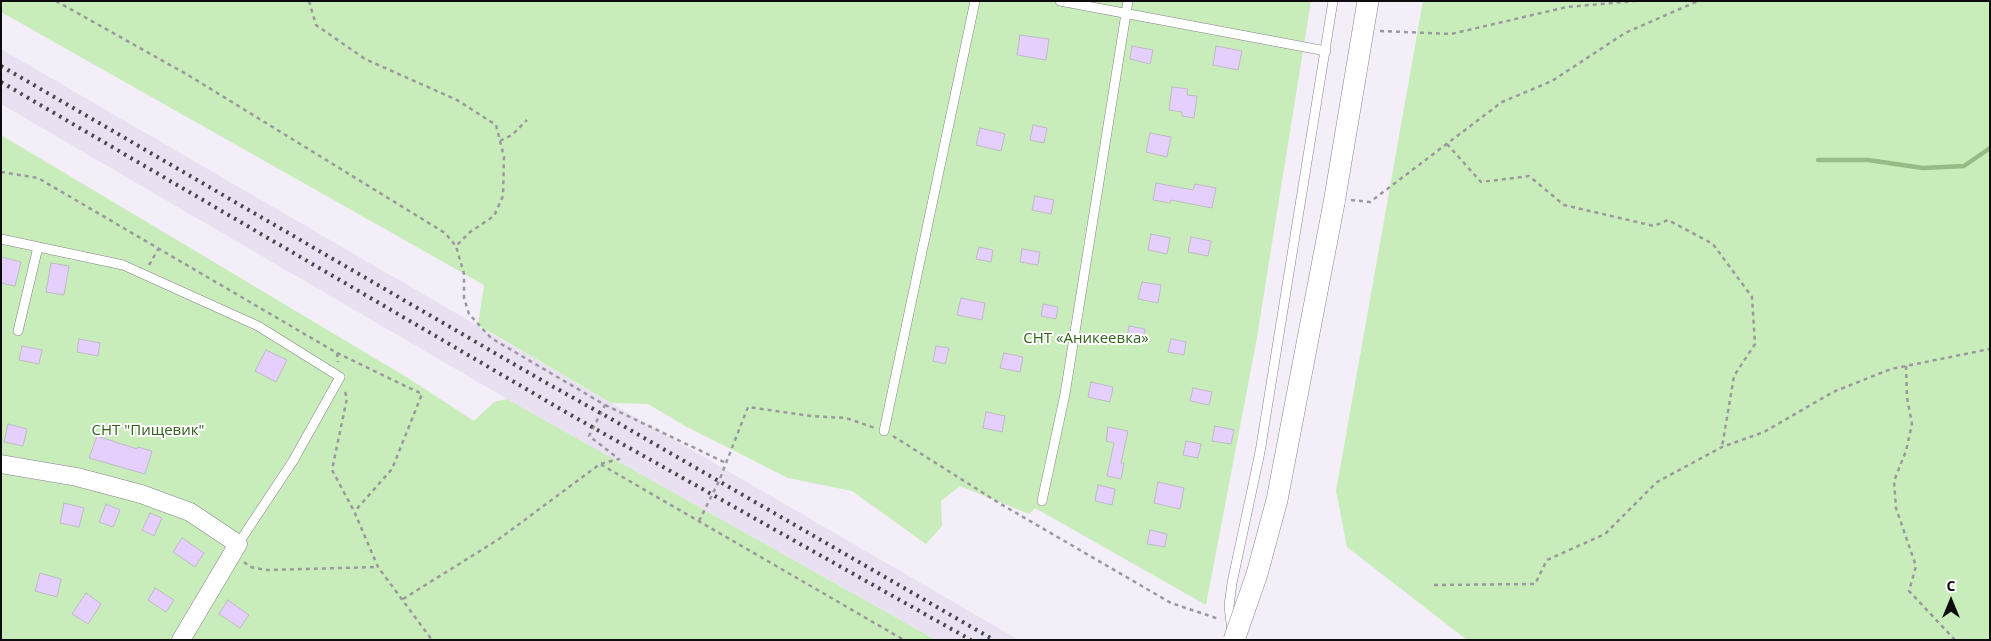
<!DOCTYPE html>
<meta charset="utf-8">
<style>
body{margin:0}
#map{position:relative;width:1991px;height:641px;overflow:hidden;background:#f3eef8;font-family:"Open Sans",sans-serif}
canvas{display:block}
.frame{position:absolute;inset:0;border:2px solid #0d0b0e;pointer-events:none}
.north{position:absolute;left:1926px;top:576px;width:50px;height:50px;-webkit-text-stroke:4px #fefefe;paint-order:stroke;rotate:0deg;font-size:14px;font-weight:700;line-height:20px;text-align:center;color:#0d0b0e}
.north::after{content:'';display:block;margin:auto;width:18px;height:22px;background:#0d0b0e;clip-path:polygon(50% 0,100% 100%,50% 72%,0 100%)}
</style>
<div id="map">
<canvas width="1991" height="641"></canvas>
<div class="frame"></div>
<div class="north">С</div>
</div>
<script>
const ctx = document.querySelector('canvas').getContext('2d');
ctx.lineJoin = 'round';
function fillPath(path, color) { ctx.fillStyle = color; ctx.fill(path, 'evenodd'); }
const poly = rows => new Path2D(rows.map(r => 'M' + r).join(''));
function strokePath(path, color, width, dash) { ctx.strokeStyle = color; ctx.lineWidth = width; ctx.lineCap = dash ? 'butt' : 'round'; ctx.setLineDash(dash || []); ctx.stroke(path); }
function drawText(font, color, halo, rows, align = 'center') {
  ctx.font = font + ' "Open Sans",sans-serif'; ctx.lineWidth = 4; ctx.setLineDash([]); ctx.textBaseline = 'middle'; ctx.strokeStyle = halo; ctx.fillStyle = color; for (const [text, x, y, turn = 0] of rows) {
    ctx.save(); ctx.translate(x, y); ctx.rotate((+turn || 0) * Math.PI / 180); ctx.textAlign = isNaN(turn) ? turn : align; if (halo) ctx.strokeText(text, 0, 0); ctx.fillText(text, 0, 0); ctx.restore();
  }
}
fillPath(poly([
 [1,49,1019,640,936,640,507,399,1,104]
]), '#e9e1f2');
fillPath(poly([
 [1,1,1311,1,1256,343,1206,605,1035,508,1029,514,960,486,941,501,942,526,926,544,852,491,788,478,687,427,648,404,611,403,478,325,484,285,1,12],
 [1423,1,1990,1,1990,640,1467,640,1347,547,1336,491],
 [1,135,408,378,474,421,494,402,507,399,936,640,1,640]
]), '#c9edba');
strokePath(poly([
 [1818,160,1868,160,1923,168,1964,166,1990,148]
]), '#97bb87', 4.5);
const building = poly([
 [1020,35,1049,39,1046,60,1017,55,1020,35],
 [1132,46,1153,50,1150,64,1130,59,1132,46],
 [1216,46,1242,51,1238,70,1213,65,1216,46],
 [1172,87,1188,89,1187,95,1197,96,1194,118,1182,116,1182,112,1169,110,1172,87],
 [1033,125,1047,128,1044,143,1030,140,1033,125],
 [980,128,1005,134,1001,151,976,145,980,128],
 [1150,133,1171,137,1167,157,1146,152,1150,133],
 [1156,183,1193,190,1195,184,1216,188,1212,208,1171,200,1170,203,1153,200,1156,183],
 [1035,196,1054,200,1051,214,1032,210,1035,196],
 [1151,234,1170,238,1167,254,1148,250,1151,234],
 [1191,237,1211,241,1208,256,1188,252,1191,237],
 [979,247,993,250,991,262,976,259,979,247],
 [1022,249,1040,252,1038,265,1020,262,1022,249],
 [1,257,21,262,15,286,1,283,1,257],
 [51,263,69,266,64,295,46,292,51,263],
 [1142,282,1161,285,1158,303,1138,299,1142,282],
 [961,298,985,303,982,320,957,315,961,298],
 [1043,304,1058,307,1056,319,1041,316,1043,304],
 [1129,326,1145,329,1143,341,1127,338,1129,326],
 [79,339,100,343,98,356,77,352,79,339],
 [1171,339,1186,342,1184,355,1168,352,1171,339],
 [22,346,42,350,39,364,19,360,22,346],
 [936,346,949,348,945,364,933,361,936,346],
 [266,350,287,360,276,382,255,371,266,350],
 [1004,353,1023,357,1020,372,1000,368,1004,353],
 [1091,382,1113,387,1110,402,1088,397,1091,382],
 [1193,388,1212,392,1209,405,1190,401,1193,388],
 [986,412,1005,416,1002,432,983,428,986,412],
 [8,424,27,429,23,446,4,442,8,424],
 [1215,426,1234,430,1231,444,1212,441,1215,426],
 [1108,427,1128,431,1121,463,1124,463,1121,479,1107,476,1114,443,1106,441,1108,427],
 [97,436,137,449,138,447,152,451,145,474,89,458,97,436],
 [1186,441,1201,444,1198,458,1183,455,1186,441],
 [1158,482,1184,488,1180,509,1154,503,1158,482],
 [1098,485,1115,489,1112,505,1095,501,1098,485],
 [64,503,84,508,79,527,60,523,64,503],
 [106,504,120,510,113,527,99,522,106,504],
 [150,513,162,518,154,536,142,530,150,513],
 [1150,530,1167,534,1165,547,1147,544,1150,530],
 [182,538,204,553,195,567,173,552,182,538],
 [40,573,61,579,57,597,35,591,40,573],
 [155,588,174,600,166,612,148,600,155,588],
 [86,593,101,604,88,624,72,614,86,593],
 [228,600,249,615,240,628,219,614,228,600]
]);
fillPath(building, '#e5d0fd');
strokePath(building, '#bfbbc5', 1);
const service = poly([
 [1060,1,1326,51],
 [1,239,123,265,258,326,340,377,293,461,238,544],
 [18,331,38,247],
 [884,431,975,1],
 [1042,501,1065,394,1128,1],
 [1232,632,1229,606,1232,583,1260,452,1333,1]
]);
const minor = poly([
 [1,464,77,477,141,494,190,512,238,544,181,640]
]);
const tertiary = poly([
 [1334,203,1368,1]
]);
strokePath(service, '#848089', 10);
strokePath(minor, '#848089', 19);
strokePath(tertiary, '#848089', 22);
strokePath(poly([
 [56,1,188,75,445,233,456,246,464,274,464,298,469,314,491,338,605,405,589,436,619,459,600,464],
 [309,1,316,25,365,59,457,100,496,125,504,157,503,196,494,216,470,232,456,246],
 [1380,31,1451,34,1567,7,1635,1],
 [500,141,512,135,527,120],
 [1447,144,1481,182,1529,176,1564,205,1654,226,1668,220,1713,244,1752,297,1755,344,1734,376,1722,447],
 [1,172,38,178,337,353,338,362],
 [1351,200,1370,202,1502,102,1552,81,1625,33,1698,1],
 [149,265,159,248],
 [337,353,422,394,392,469,355,511],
 [1906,366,1907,398,1912,424,1906,451,1894,481,1896,508,1916,566,1909,591,1955,640],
 [345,392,347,398,332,470,354,511,378,567,432,640],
 [605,405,726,463],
 [893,436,999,503,1171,603,1219,619],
 [699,521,719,481,748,407,811,416,846,418,875,428],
 [244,562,250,567,267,570,378,567],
 [1434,585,1535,584,1547,560,1605,534,1657,482,1722,447,1764,432,1833,392,1891,369,1990,349],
 [403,599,499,539,600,464,904,640]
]), '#9c989f', 2.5, [4, 4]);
strokePath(service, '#fff', 9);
strokePath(minor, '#fff', 18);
strokePath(tertiary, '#fff', 21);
strokePath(poly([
 [1,66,543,381,613,420,994,640],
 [1,82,569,414,971,640]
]), '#48464a', 4, [2.5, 5]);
const tertiaryBridge = poly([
 [1234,640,1257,574,1277,500,1334,203]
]);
strokePath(tertiaryBridge, '#848089', 22, []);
strokePath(tertiaryBridge, '#fff', 21);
drawText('15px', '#33611b', '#fefefe', [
 ["СНТ «Аникеевка»",1086,339],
 ["СНТ \"Пищевик\"",148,431]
]);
</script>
